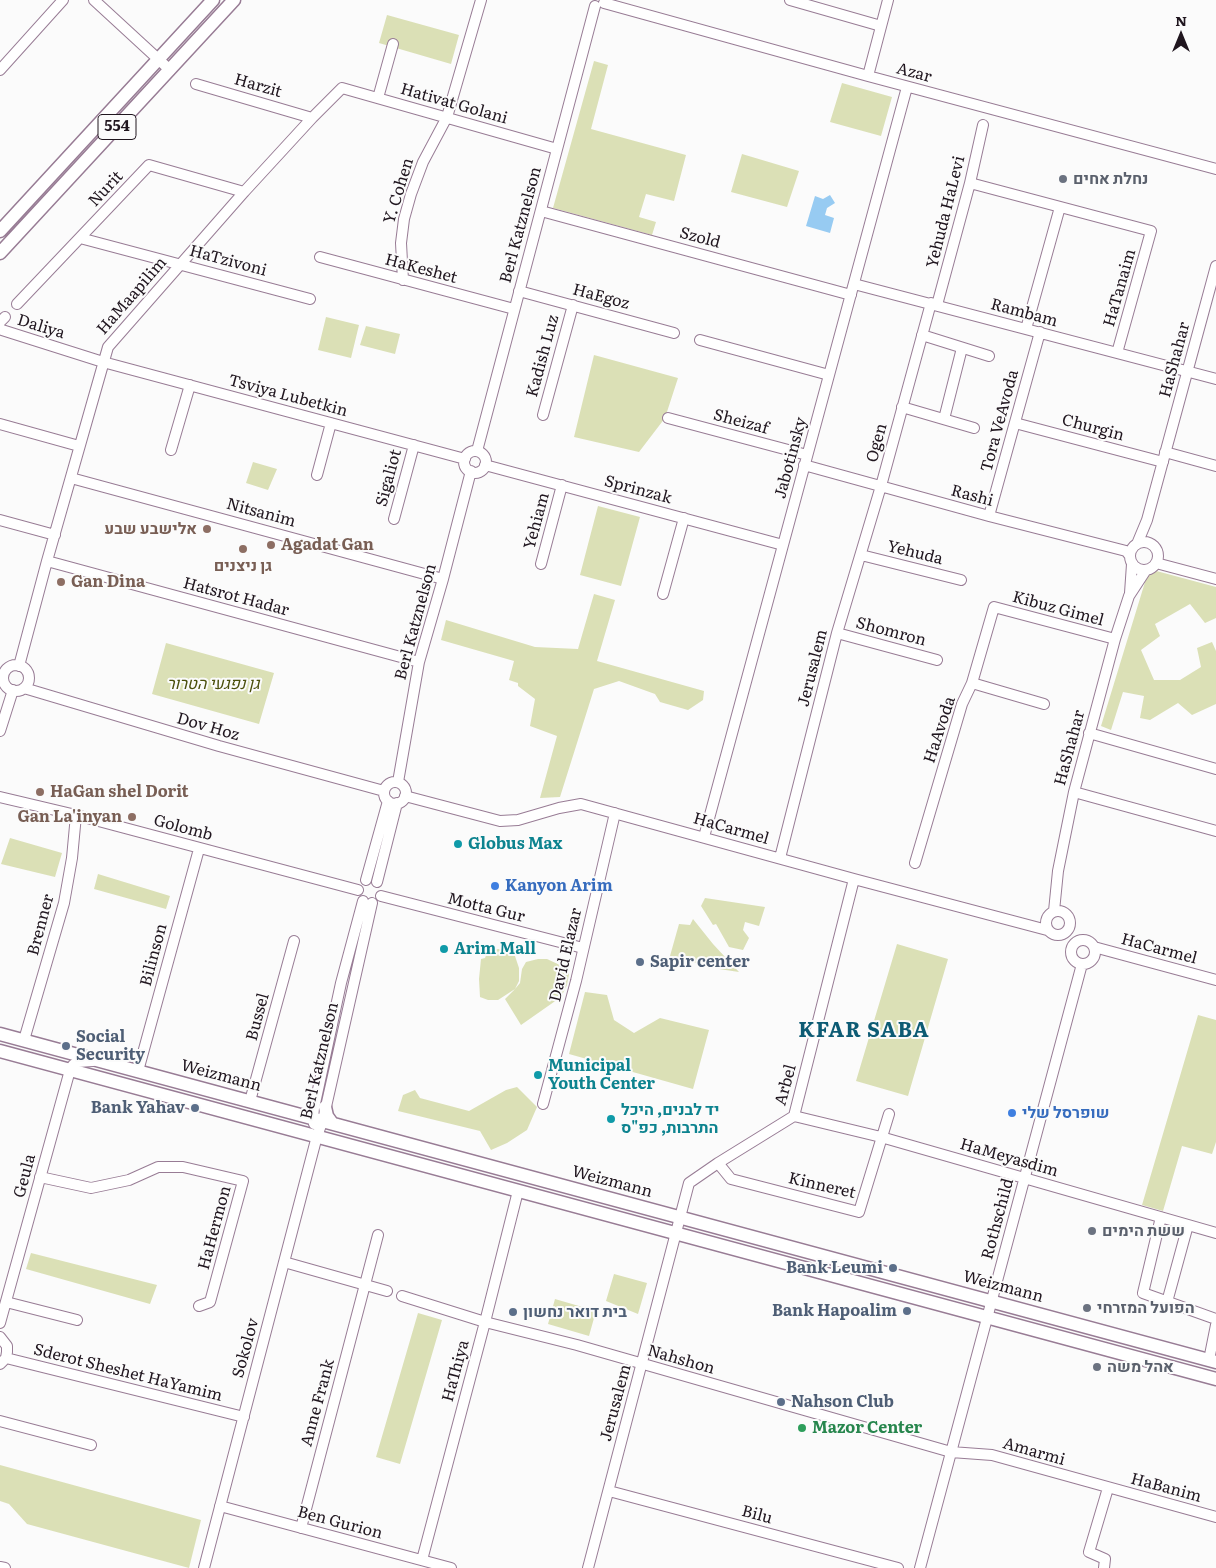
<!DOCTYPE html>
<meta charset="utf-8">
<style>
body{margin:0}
#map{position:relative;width:1216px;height:1568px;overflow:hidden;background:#fbfbfb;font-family:Literata,serif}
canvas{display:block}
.north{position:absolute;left:1156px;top:10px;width:50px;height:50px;-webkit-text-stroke:4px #fbfbfb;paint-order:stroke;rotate:0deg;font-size:14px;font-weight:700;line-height:20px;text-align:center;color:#20161f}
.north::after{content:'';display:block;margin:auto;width:18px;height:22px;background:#20161f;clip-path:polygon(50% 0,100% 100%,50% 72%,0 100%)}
</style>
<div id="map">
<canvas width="1216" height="1568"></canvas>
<div class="north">N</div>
</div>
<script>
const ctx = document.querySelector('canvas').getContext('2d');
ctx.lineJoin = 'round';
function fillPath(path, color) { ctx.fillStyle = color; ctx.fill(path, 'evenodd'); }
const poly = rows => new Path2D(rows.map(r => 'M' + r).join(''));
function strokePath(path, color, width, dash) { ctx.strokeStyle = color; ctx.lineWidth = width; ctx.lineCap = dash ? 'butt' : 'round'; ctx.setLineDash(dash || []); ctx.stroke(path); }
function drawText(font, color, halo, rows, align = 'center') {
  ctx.font = font + ' Literata,Heebo,serif'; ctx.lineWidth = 4; ctx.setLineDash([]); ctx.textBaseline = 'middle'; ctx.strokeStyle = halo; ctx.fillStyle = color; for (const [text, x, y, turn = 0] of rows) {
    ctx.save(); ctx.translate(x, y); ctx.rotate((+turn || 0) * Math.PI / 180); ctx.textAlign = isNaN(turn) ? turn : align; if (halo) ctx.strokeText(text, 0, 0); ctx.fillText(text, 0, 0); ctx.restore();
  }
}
fillPath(poly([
 [387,15,459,35,451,64,379,43],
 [594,61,608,65,591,129,686,155,674,201,646,194,639,217,656,222,652,235,553,208],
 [842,83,892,97,881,136,830,122],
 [742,154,799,171,787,207,731,192],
 [326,317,359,325,351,358,318,350],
 [366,326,400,334,395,354,360,345],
 [594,355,678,378,665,418,639,452,574,437],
 [253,462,277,469,268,490,246,483],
 [598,506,640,517,621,586,580,575],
 [1149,569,1216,587,1216,618,1205,623,1190,604,1155,624,1160,636,1141,650,1154,680,1180,680,1201,667,1197,648,1212,642,1216,651,1216,704,1192,715,1178,703,1150,720,1140,718,1144,696,1123,692,1111,730,1101,726],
 [594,594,615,600,597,661,704,691,703,700,688,710,660,702,655,694,619,681,594,689,560,797,540,798,557,736,530,726,535,699,518,686,518,683,509,680,514,661,441,640,446,620,535,647,578,649],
 [166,643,274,673,259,724,152,694],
 [10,838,62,853,55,877,1,864],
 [98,874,170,896,166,909,94,889],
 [705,898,765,907,759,926,745,922,743,930,749,938,743,950,729,947,716,924,713,925,701,906],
 [693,919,713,944,739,972,719,969,670,956,679,924,690,925],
 [897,944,948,959,908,1096,856,1081],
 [499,949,515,956,519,968,519,981,515,989,520,983,522,969,526,962,538,959,547,959,562,966,569,974,567,985,561,997,521,1025,505,999,515,989,498,1000,488,1000,480,997,479,979,481,959,485,958,488,950],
 [585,992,607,995,614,1020,634,1033,660,1018,709,1030,693,1089,569,1054],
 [1198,1015,1216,1020,1216,1142,1212,1154,1182,1146,1163,1211,1142,1205],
 [517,1087,537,1107,527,1130,507,1143,491,1150,480,1131,398,1111,403,1095,415,1090,420,1098,469,1111,506,1090],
 [31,1253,157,1285,150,1304,26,1269],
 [614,1274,647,1283,638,1314,606,1301],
 [555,1299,596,1311,589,1336,548,1324],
 [418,1313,442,1320,400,1464,376,1457],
 [0,1465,201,1520,189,1568,27,1524,9,1504,0,1501]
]), '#dbe0b6');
fillPath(poly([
 [830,195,835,203,827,208,825,215,834,218,830,233,806,226,815,196,823,199]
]), '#97cbf2');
const minor = poly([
 [94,0,170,70],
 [790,0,881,26],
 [604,3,868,76,1216,169],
 [0,70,63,0],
 [868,76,888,0],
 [196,84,312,118],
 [378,98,393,44],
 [970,183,1151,231,1117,353],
 [541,211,851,295],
 [80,238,310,299],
 [320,257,514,309],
 [403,280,401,243,404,219,411,194,423,162,447,117,481,0],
 [854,284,1216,379],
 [519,291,674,333],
 [17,304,149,165,244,192],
 [937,305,970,183,983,125],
 [0,322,5,317],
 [0,328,2,330,103,362,465,459],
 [1026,329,1060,207],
 [922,335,989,356],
 [700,340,829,375],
 [902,407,974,428],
 [543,415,573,305],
 [668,418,807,455],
 [944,419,962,348],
 [1015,423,1163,462],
 [0,424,79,446],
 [171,450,190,385],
 [477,451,595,6],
 '464 462a11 11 0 1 1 22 0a11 11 0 1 1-22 0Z',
 [1165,452,1216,466],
 [485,465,783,545],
 [804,465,989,516,1126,551,1130,556],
 [317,475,331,423],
 [71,478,443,579],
 [989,516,1040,332],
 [394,519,414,445],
 [0,520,55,535],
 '1130 556a14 14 0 1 1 28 0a14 14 0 1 1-28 0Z',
 [1137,544,1147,520,1216,266],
 [861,555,961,580],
 [47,561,419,662],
 [1156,563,1216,579],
 [541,564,562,485],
 [1130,593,1132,564],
 [663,594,684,518],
 [837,633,937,660],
 '3 678a13 13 0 1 1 26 0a13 13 0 1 1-26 0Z',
 [19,666,47,561,108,347,244,192,312,118,342,88,557,149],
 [972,683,1044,704],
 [24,688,219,746,384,791],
 [0,731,13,690],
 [1089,733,1216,769],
 [398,782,419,662,443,579,471,471],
 '384 793a11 11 0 1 1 22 0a11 11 0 1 1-22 0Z',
 [1074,792,1216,831],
 [405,796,500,821,518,820,559,808,581,804,854,879,1047,930],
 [0,797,76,815,358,890],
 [704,837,907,87],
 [780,858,837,633,881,486,931,303],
 [915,863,962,704,972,683,994,607,1115,639],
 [366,880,388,801],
 [377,882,397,803],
 [381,896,583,948],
 '1046 923a12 12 0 1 1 24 0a12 12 0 1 1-24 0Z',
 [1054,911,1058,871,1074,792,1115,639,1129,596,1146,570],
 '1071 952a12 12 0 1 1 24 0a12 12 0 1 1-24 0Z',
 [1094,947,1216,980],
 [24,1040,64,903,72,858,76,815],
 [138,1071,199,849],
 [250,1101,294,941],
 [543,1104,576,981,615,813],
 [794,1116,881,1137,1216,1233],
 [314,1124,313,1118,314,1108,341,983,363,901],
 [718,1163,731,1179,859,1212,889,1114],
 [40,1177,91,1188,129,1180,158,1167,183,1167,243,1181,210,1302,199,1306],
 [1161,1217,1143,1293,1216,1319],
 [284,1262,387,1291],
 [402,1296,485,1322,577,1345,951,1452,992,1455,1216,1517],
 [6,1302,77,1320],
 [1167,1302,1188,1225],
 [0,1323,70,1070,73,1065,77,1062,93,1061],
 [0,1337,7,1346,7,1352,6,1358,0,1364],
 [6,1358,244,1417],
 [1209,1360,1216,1325],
 [0,1421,91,1445],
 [609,1491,898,1568],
 [220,1506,451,1568],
 [301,1528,378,1235],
 [422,1560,485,1322,518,1191],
 [0,1567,5,1568],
 [204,1568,317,1136,323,1120,372,903],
 [588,1568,689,1183,718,1163,794,1116,854,879],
 [920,1568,1082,964],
 [1104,1568,1105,1559,1089,1552,1108,1488]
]);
const major = poly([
 [0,231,213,0],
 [0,253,234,0],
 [0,1034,1216,1362],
 [0,1051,1216,1379],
 [325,1107,327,1116,332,1123]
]);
strokePath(minor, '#987c95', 12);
strokePath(major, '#987c95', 15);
strokePath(minor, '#fff', 10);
strokePath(major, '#fff', 12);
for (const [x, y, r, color] of [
 [1063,179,5,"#6b7280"],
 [207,529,5,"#8d6e63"],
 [271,545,5,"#8d6e63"],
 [243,549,5,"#8d6e63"],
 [61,582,5,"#8d6e63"],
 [40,792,5,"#8d6e63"],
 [132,817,5,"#8d6e63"],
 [458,844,5,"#0f9aa8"],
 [495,886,5,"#3f7fe0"],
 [444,949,5,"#0f9aa8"],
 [640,962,5,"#5c6f8a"],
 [66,1046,5,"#5c6f8a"],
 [538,1075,5,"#0f9aa8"],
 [195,1108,5,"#5c6f8a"],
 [1012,1113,5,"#3f7fe0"],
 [611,1119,5,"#0f9aa8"],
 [1092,1231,5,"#6b7280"],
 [893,1268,5,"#5c6f8a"],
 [1087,1308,5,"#6b7280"],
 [907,1311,5,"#5c6f8a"],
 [513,1312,5,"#5c6f8a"],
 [1097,1367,5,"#6b7280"],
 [781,1402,5,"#5c6f8a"],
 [802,1428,5,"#2e9e5b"]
]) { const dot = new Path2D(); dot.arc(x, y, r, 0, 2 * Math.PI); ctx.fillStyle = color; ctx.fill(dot); strokePath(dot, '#fbfbfb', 2); }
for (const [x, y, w] of [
 [117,127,38]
]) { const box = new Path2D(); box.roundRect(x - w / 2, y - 12.5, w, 25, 4); ctx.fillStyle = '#fbfbfb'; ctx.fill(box); strokePath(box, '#20161f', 1); }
drawText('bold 15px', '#20161f', null, [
 ["554",117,127]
]);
drawText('16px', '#20161f', '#fbfbfb', [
 ["Azar",914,73,15],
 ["Harzit",258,86,16],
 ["Hativat Golani",454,104,16],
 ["Nurit",106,189,-47],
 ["Y. Cohen",399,191,-73],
 ["Yehuda HaLevi",946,212,-76],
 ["Berl Katznelson",521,225,-75],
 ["Szold",700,238,15],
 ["HaTzivoni",228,261,15],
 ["HaKeshet",421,269,15],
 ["HaTanaim",1120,288,-74],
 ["HaMaapilim",132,296,-49],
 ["HaEgoz",601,297,15],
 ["Rambam",1024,313,15],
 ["Daliya",41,327,17],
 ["Kadish Luz",543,356,-75],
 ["HaShahar",1175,360,-75],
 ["Tsviya Lubetkin",288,396,15],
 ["Tora VeAvoda",1000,421,-75],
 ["Sheizaf",741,422,15],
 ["Churgin",1093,428,15],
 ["Ogen",877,443,-75],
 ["Jabotinsky",791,458,-75],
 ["Sigaliot",389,478,-75],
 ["Sprinzak",638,490,15],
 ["Rashi",972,496,15],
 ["Nitsanim",261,513,15],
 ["Yehiam",537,521,-75],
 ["Yehuda",915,553,14],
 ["Hatsrot Hadar",236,597,15],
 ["Kibuz Gimel",1058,609,15],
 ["Berl Katznelson",416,622,-75],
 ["Shomron",891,632,15],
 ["Jerusalem",813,668,-76],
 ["Dov Hoz",208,727,16],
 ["HaAvoda",940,730,-72],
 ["HaShahar",1070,748,-75],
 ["Golomb",183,828,15],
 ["HaCarmel",731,829,16],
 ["Motta Gur",486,908,14],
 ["Brenner",41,925,-75],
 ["HaCarmel",1159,949,15],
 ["Bilinson",154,955,-75],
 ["David Elazar",566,955,-77],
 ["Bussel",258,1017,-75],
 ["Berl Katznelson",320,1061,-77],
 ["Weizmann",221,1076,15],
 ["Arbel",786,1085,-75],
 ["HaMeyasdim",1009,1158,16],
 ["Geula",25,1176,-75],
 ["Weizmann",612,1182,15],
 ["Kinneret",822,1186,13],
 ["Rothschild",998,1219,-75],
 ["HaHermon",215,1228,-75],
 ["Weizmann",1003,1287,15],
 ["Sokolov",246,1348,-75],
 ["Nahshon",681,1360,16],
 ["HaThiya",456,1371,-75],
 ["Sderot Sheshet HaYamim",128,1373,14],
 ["Anne Frank",318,1403,-75],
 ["Jerusalem",616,1403,-75],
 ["Amarmi",1034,1452,16],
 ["HaBanim",1166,1488,15],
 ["Bilu",757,1515,15],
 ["Ben Gurion",340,1523,15]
]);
drawText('bold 16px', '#5b616d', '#fbfbfb', [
 ["נחלת אחים",1073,179],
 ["ששת הימים",1102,1231],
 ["הפועל המזרחי",1097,1308],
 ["אהל משה",1107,1367]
], 'left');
drawText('bold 16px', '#785e54', '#fbfbfb', [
 ["אלישבע שבע",197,529,"right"],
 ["Agadat Gan",281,545],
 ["גן ניצנים",243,566,"center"],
 ["Gan Dina",71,582],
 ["HaGan shel Dorit",50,792],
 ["Gan La'inyan",122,817,"right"]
], 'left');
drawText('italic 16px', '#4b500c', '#fbfbfb', [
 ["גן נפגעי הטרור",213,684]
]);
drawText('bold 16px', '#0d838f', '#fbfbfb', [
 ["Globus Max",468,844],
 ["Arim Mall",454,949],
 ["Municipal",548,1066],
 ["Youth Center",548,1084],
 ["יד לבנים, היכל",621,1110],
 ["התרבות, כפ\"ס",621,1128]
], 'left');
drawText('bold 16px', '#366cbe', '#fbfbfb', [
 ["Kanyon Arim",505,886],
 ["שופרסל שלי",1022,1113]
], 'left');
drawText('bold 16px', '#4e5e75', '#fbfbfb', [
 ["Sapir center",650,962],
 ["Social",76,1037],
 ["Security",76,1055],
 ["Bank Yahav",185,1108,"right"],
 ["Bank Leumi",883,1268,"right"],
 ["Bank Hapoalim",897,1311,"right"],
 ["בית דואר נחשון",523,1312],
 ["Nahson Club",791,1402]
], 'left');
drawText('bold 16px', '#27864d', '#fbfbfb', [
 ["Mazor Center",812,1428]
], 'left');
ctx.letterSpacing = '1px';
drawText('bold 21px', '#0d5b74', '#fbfbfb', [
 ["KFAR SABA",864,1031]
]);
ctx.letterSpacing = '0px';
</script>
